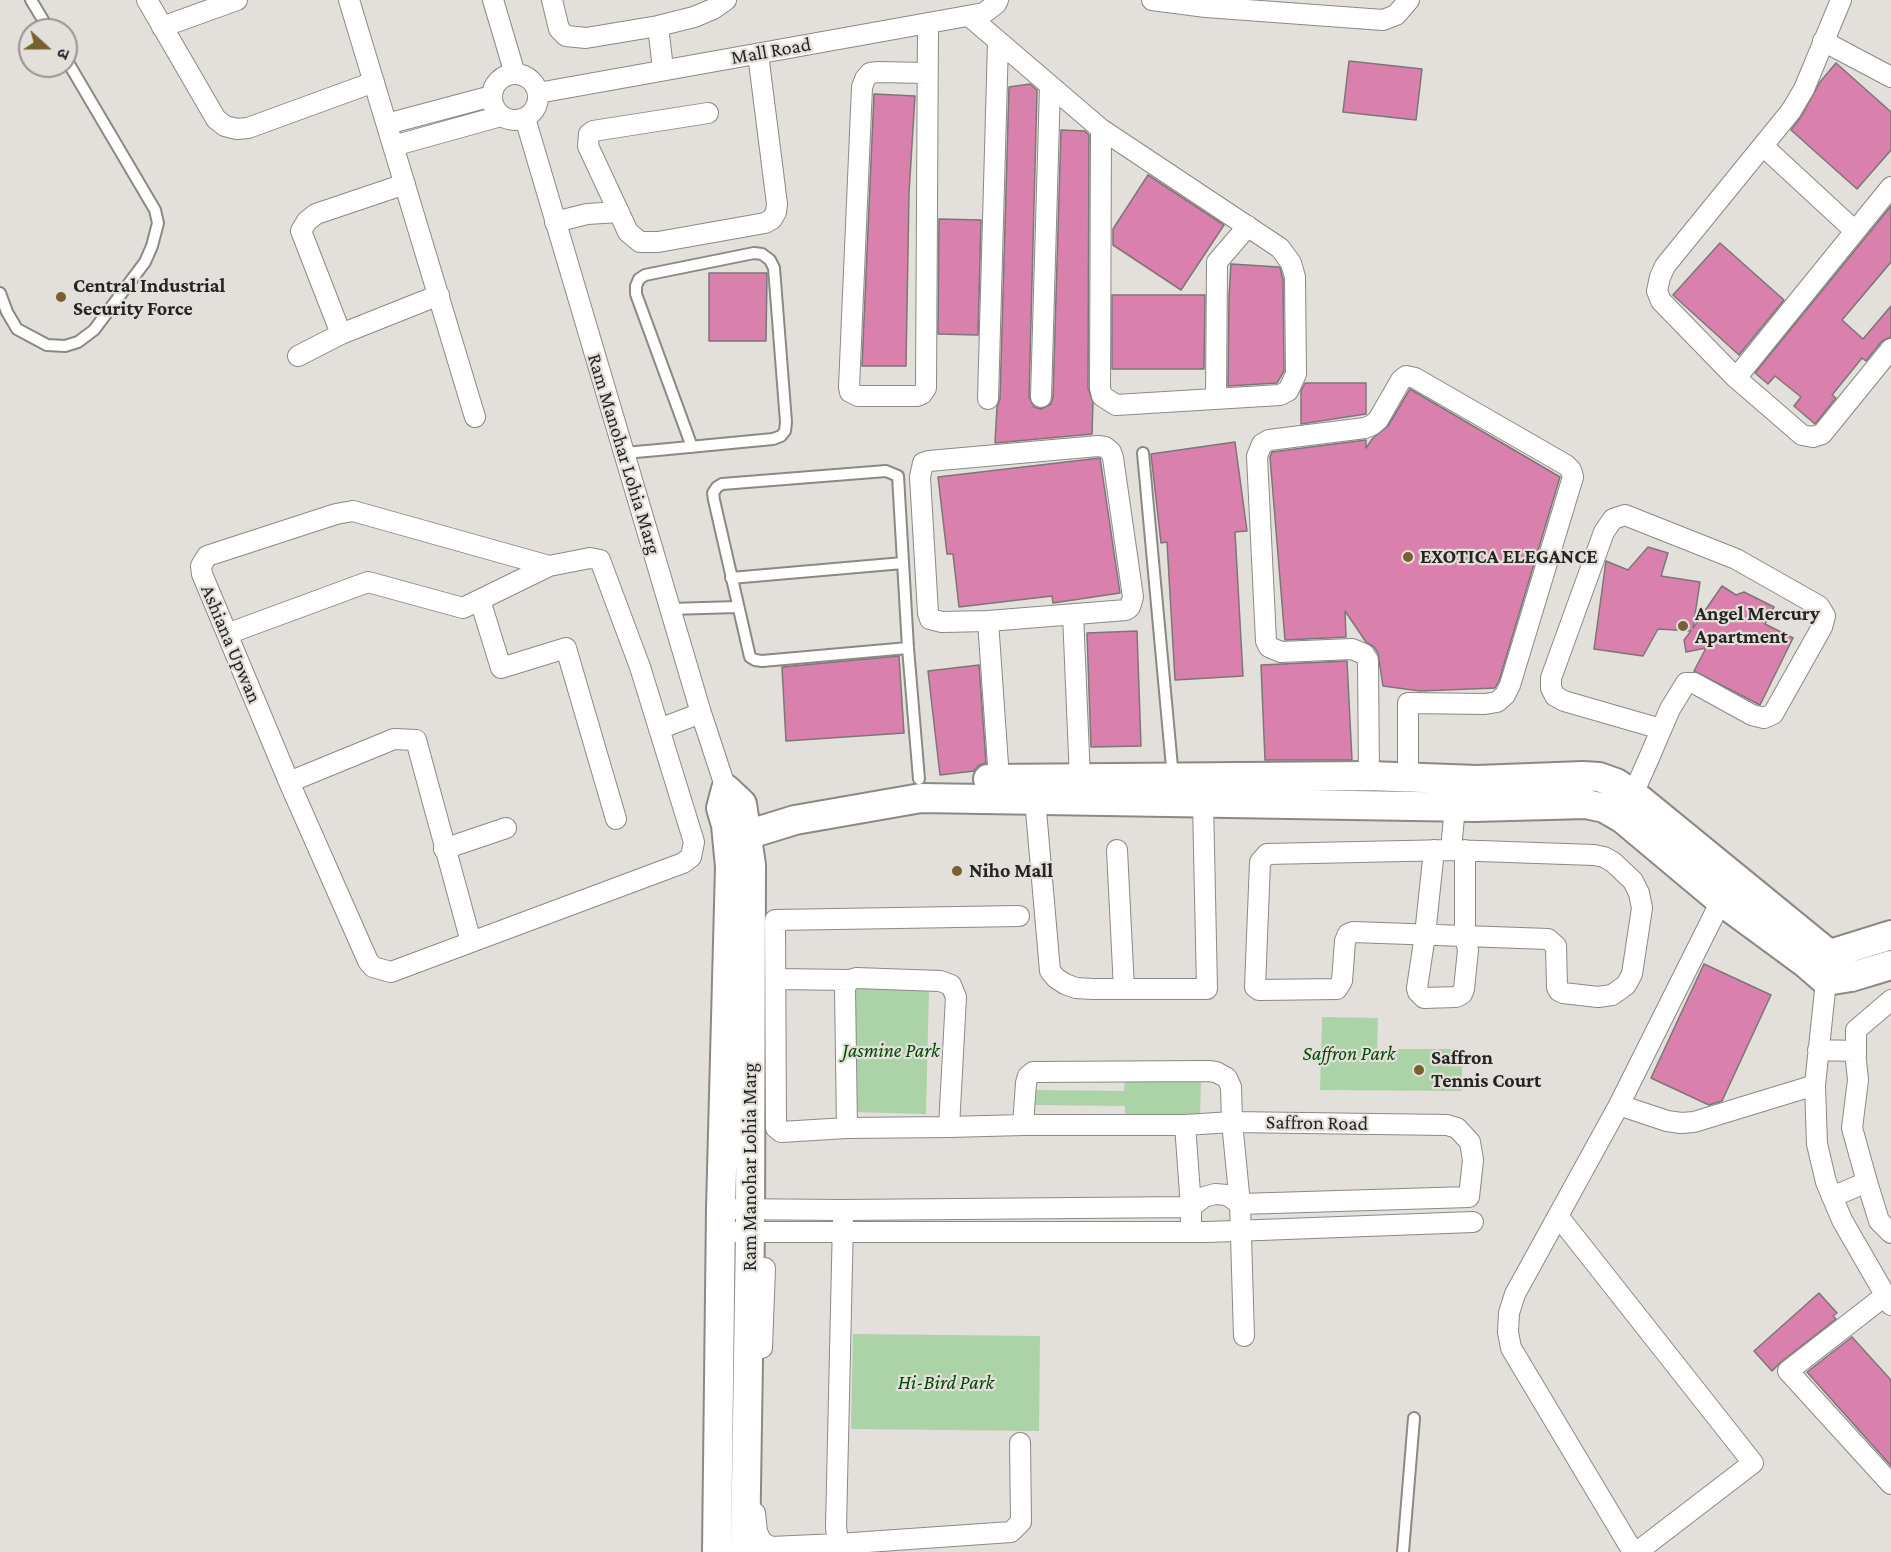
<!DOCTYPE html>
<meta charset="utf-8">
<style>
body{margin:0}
#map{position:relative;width:1891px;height:1552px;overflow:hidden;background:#e3dfda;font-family:"Crimson Pro","Noto Sans Devanagari",serif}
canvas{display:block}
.north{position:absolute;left:18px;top:18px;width:60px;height:60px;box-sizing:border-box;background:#e3dfda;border:2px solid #979490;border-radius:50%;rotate:111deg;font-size:16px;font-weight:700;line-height:24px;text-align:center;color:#252422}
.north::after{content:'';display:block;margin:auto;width:21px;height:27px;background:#796031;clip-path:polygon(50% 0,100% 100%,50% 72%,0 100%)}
</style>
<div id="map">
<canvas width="1891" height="1552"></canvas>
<div class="north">उ</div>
</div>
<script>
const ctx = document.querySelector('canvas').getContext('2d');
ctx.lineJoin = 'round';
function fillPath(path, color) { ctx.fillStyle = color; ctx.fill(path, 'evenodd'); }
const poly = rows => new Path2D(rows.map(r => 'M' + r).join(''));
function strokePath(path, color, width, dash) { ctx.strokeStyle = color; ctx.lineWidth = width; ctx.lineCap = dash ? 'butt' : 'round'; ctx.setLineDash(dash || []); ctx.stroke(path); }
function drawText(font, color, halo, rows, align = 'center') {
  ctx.font = font + ' "Crimson Pro",serif'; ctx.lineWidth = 4.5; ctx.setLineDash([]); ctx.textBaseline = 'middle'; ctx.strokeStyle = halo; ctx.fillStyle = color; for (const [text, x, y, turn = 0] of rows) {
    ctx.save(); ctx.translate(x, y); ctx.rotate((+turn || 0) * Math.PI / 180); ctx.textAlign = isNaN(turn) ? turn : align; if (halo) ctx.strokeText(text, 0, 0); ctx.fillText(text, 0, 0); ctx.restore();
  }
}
fillPath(poly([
 [855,989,929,990,926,1114,853,1112],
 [1322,1017,1378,1018,1377,1049,1462,1049,1462,1091,1320,1090],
 [1125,1079,1201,1080,1200,1119,1125,1118,1125,1106,1035,1105,1035,1090,1124,1091],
 [853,1334,1040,1336,1039,1431,851,1429]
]), '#acd3a7');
const building = poly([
 [1349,61,1422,69,1416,120,1343,112,1349,61],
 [1836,63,1891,112,1891,150,1857,189,1791,130,1801,117,1820,82,1836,63],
 [1030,84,1037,90,1029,397,1034,407,1041,409,1051,404,1053,397,1061,130,1085,131,1089,135,1088,388,1093,402,1092,434,995,443,997,407,1000,399,1009,87,1030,84],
 [874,94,915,96,909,193,906,366,862,366,874,94],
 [1148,175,1224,225,1181,290,1113,245,1113,229,1148,175],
 [1891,206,1891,262,1842,320,1863,339,1891,306,1891,337,1882,341,1866,361,1862,358,1832,395,1836,398,1815,424,1794,406,1801,397,1775,376,1768,384,1755,373,1891,206],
 [939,219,981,220,978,335,938,334,939,219],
 [1720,243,1784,300,1739,355,1673,295,1720,243],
 [1231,264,1279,267,1280,268,1283,279,1284,371,1277,383,1228,386,1229,296,1231,264],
 [709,273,767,273,766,341,709,341,709,273],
 [1112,295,1205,295,1204,369,1112,369,1112,295],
 [1305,383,1366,383,1366,414,1301,424,1301,391,1305,383],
 [1410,389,1560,477,1499,681,1495,688,1420,691,1383,686,1378,653,1374,647,1366,642,1345,611,1346,637,1285,640,1270,457,1272,452,1366,440,1366,448,1373,438,1388,426,1410,389],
 [1235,442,1247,531,1235,532,1243,676,1175,680,1167,542,1161,543,1151,454,1235,442],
 [1100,458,1120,593,1053,603,1052,596,959,607,953,554,947,554,938,477,1100,458],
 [1648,547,1668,553,1661,576,1700,582,1693,628,1722,586,1736,595,1744,592,1774,607,1765,624,1793,638,1760,705,1694,671,1706,648,1686,652,1684,640,1691,631,1658,629,1643,656,1594,649,1606,561,1628,570,1648,547],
 [1137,631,1141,746,1091,747,1087,633,1137,631],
 [899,656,904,733,786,741,782,667,899,656],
 [1347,661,1352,760,1265,760,1261,665,1347,661],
 [979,665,986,763,979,765,974,771,940,775,928,671,979,665],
 [1704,964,1771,995,1722,1101,1709,1105,1651,1078,1704,964],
 [1819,1293,1837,1313,1833,1316,1836,1319,1781,1362,1772,1371,1754,1351,1819,1293],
 [1852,1337,1891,1380,1891,1466,1807,1372,1852,1337]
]);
fillPath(building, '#d981ac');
strokePath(building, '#7c7678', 1.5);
const lane = poly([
 [31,0,49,30],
 [0,293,7,312,17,329,47,345,65,346,78,342,94,330,145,262,152,246,158,223,155,210,66,59],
 [624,453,658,450,773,439,781,436,785,431,786,422,774,268,770,260,762,254,754,253,645,275,639,279,636,286,636,294,692,447],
 [1143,453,1173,778],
 [731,578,903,563],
 [670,609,737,607],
 [908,648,762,661,755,660,750,657,714,500,713,493,717,487,722,484,886,471,898,476,908,648,919,779],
 [1403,1552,1414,1418]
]);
const street = poly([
 [147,0,216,119,225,126,237,129,248,128,374,82],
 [349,0,475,417],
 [493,0,515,74],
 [552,0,559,29,566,36,586,38,658,26,694,17,713,9,726,0],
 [1152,0,1206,7,1383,20,1396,15,1409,0],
 [1841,0,1804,89,1791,111,1665,266,1660,277,1657,291,1661,301,1736,378,1802,435,1813,437,1822,434,1891,349],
 [969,16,1101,129,1280,248,1291,263,1295,277,1296,374,1288,391,1280,395,1116,405,1102,396,1100,388,1101,129],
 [658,26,663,69],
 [162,27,237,0],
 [1823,41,1891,77],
 [926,73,878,72,870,73,865,79,862,87,849,387,850,392,858,396,917,396,922,394,926,388,928,23],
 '492 97a23 23 0 1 1 46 0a23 23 0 1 1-46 0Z',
 [538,93,984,13,996,4,998,0],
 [708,113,593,131,589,134,588,146,628,232,640,242,658,242,765,223,772,219,776,212,777,204,758,54],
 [525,118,701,713,726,789],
 [387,124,492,96],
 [393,146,501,116],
 [1763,146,1855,231],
 [555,222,587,214,619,212],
 [341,334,301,231,307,221,316,214,405,184],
 [298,356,341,334,439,295],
 [1736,378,1891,187],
 [1041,397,1050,86],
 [988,399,998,42],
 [1216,399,1217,262,1248,226],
 [1098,446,1105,447,1111,452,1113,458,1133,597,1130,607,1126,610,988,621,942,622,930,619,928,613,920,477,923,463,929,461,1098,446],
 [353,511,549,566,590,558,600,560,640,667,694,842,691,857,683,863,391,972,373,967,368,961,289,782,202,574,201,566,207,556,336,514,353,511],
 [480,600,501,668,566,648,616,819],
 [1073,614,1080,779],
 [988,621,999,779],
 [227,634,368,582,463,608,549,566],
 [659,729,701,713],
 [1369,776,1368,660,1364,654,1352,649,1281,652,1269,647,1266,641,1257,456,1262,444,1269,440,1365,428,1372,425,1378,420,1401,380,1406,376,1415,378,1566,465,1571,470,1573,477,1510,685,1505,695,1497,702,1485,704,1408,703,1408,777],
 [289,782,394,739,416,740,471,942],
 [1633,794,1649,758,1670,709,1686,683,1694,683,1752,715,1764,718,1773,714,1822,627,1825,616,1819,606,1736,559,1625,515,1613,519,1604,532,1551,678,1551,688,1555,696,1564,701,1661,729],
 [1035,799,1050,971,1056,978,1065,984,1076,988,1093,989,1207,989,1203,802],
 [444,849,506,828],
 [1117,850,1124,989],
 [1434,850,1425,935,1417,988,1418,992,1424,998,1456,997,1462,994,1464,989,1468,950,1465,936,1465,850],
 [1451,850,1267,854,1260,862,1255,987,1259,990,1337,989,1342,981,1345,941,1348,934,1353,932,1548,939,1556,946,1557,987,1559,991,1563,993,1598,997,1612,995,1626,985,1632,974,1642,908,1639,893,1633,881,1613,862,1604,857,1594,855,1451,850,1455,806],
 [776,979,849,980],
 [1826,981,1815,1085,1817,1144,1826,1182,1842,1220,1891,1305],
 [1818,1050,1855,1051,1858,1080,1852,1128,1867,1182],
 [1856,1055,1856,1030,1891,1000],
 [1619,1105,1667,1121,1681,1123,1694,1122,1815,1085],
 [1023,1125,1026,1083,1028,1076,1033,1072,1208,1071,1216,1072,1227,1078,1231,1087,1232,1122,1240,1204,1244,1336],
 [949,1127,956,997,951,985,940,981,856,978,849,980,845,988,847,1128,949,1127,1023,1125,1185,1125],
 [847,1128,781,1132,776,1128,775,920,1019,916],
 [1832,1197,1867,1182,1879,1221,1891,1233],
 [721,1209,843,1210,1191,1207,1204,1197,1215,1194,1227,1195,1240,1204,1469,1197,1473,1160,1470,1142,1457,1128,1447,1125,1232,1122,1185,1125,1191,1207,1191,1232],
 [1558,1216,1753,1463,1637,1552],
 [843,1221,836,1527,838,1544,1011,1532,1021,1522,1020,1443],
 [720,1232,1207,1232,1473,1222],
 [1886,1295,1788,1371,1891,1484],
 [762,1348,765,1268],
 [755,1513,757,1532,762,1542,771,1547,838,1544],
 [1633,1552,1511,1348,1508,1332,1509,1313,1515,1294,1619,1105,1721,901]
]);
const secondary = poly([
 [988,779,1369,776,1477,780,1583,776,1599,777,1616,783,1633,794,1830,955,1851,977],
 [730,840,795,820,921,798,1474,807,1586,804,1604,808,1623,819,1721,901,1804,962,1826,981,1851,977,1891,965],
 [1814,959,1891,935],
 [717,1552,721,1209,730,867,726,825,721,808,726,789,742,804,751,865,750,1231,745,1552]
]);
strokePath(lane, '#8c8985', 14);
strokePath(street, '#8c8985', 22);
strokePath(secondary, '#8c8985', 32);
strokePath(lane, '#fff', 10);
strokePath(street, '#fff', 20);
strokePath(secondary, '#fff', 28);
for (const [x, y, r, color] of [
 [61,297,6,"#796031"],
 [1408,557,6,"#796031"],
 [1683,626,6,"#796031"],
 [957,871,6,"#796031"],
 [1419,1070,6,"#796031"]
]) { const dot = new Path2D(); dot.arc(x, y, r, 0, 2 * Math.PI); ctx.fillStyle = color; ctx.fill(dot); strokePath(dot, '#e3dfda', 2); }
drawText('20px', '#252422', '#e3dfda', [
 ["Mall Road",771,51,-10],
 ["Ram Manohar Lohia Marg",624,454,73],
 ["Ashiana Upwan",231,644,67],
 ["Saffron Road",1317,1123,1],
 ["Ram Manohar Lohia Marg",750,1167,-90]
]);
drawText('bold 20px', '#252422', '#e3dfda', [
 ["Central Industrial",73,286],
 ["Security Force",73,309],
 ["EXOTICA ELEGANCE",1420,557],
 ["Angel Mercury",1695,614],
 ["Apartment",1695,637],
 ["Niho Mall",969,871],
 ["Saffron",1431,1058],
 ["Tennis Court",1431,1081]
], 'left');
drawText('italic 20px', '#014a00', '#e3dfda', [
 ["Jasmine Park",891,1051],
 ["Saffron Park",1349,1054],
 ["Hi-Bird Park",946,1383]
]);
</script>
